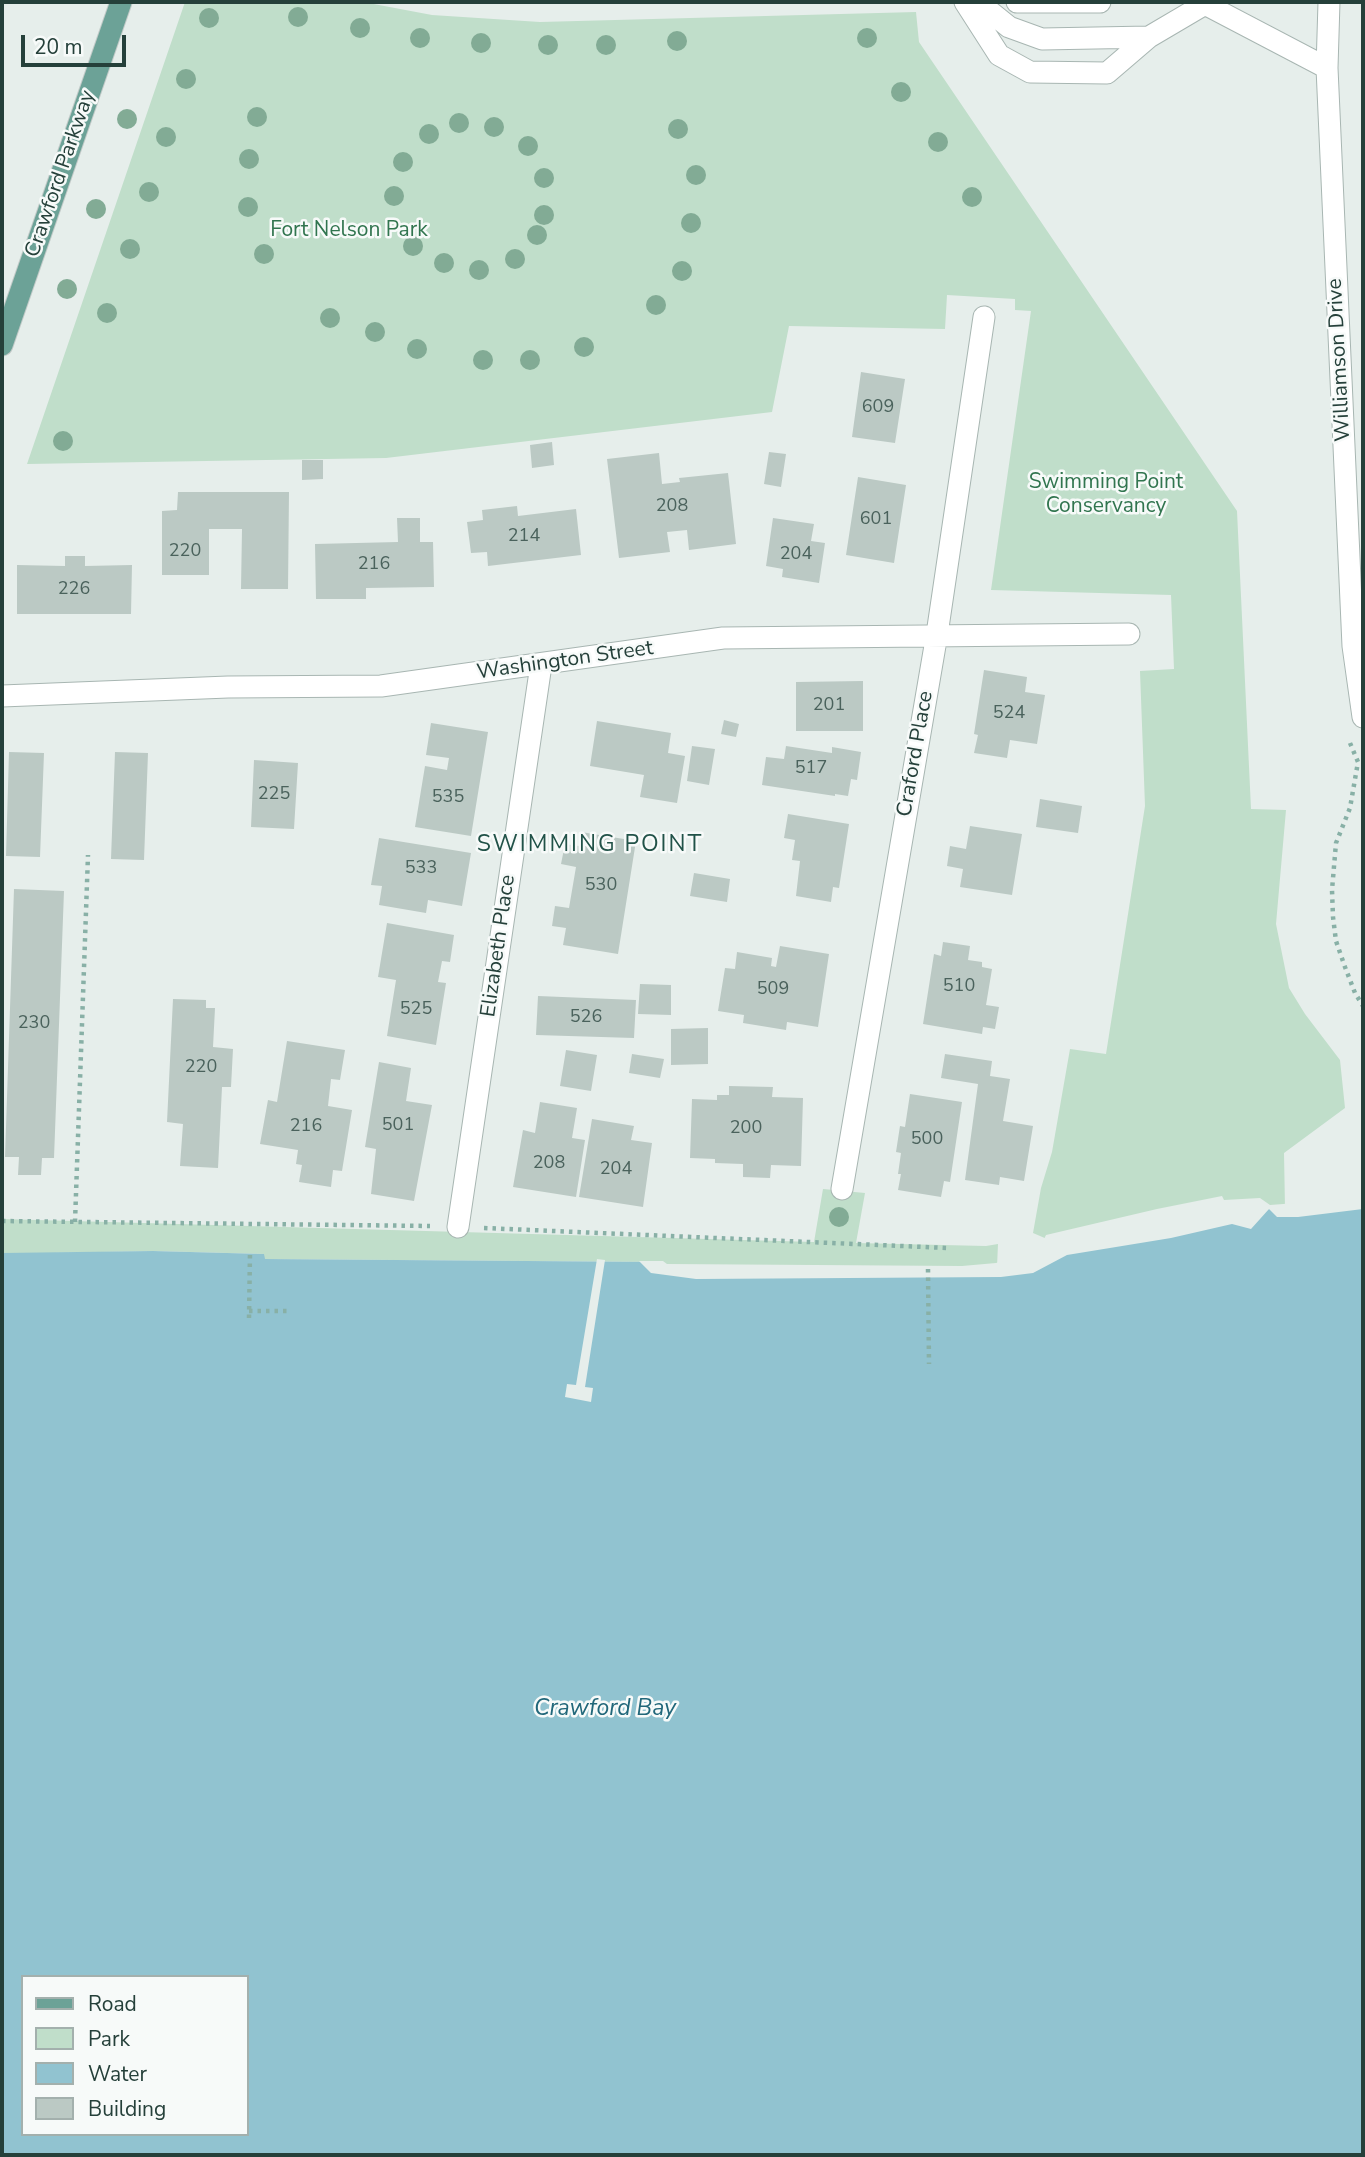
<!DOCTYPE html>
<style>
body{margin:0}
#map{position:relative;width:1365px;height:2157px;overflow:hidden;background:#e6eeeb;font-family:"Nunito Sans",sans-serif}
canvas{display:block}
.frame{position:absolute;inset:0;border:4px solid #25403a;pointer-events:none}
.legend{position:absolute;left:21px;top:1975px;width:228px;height:161px;box-sizing:border-box;background:#f7faf9;border:2px solid #a3b0ad;margin:0;padding:9px 12px;list-style:none;font-size:21px;color:#25403a}
.legend li{display:flex;align-items:center;gap:14px;height:35px}
.legend b{width:35px;border:2px solid #a3b0ad}
.scale{position:absolute;left:21px;top:35px;width:105px;height:32px;box-sizing:border-box;border:4px solid #25403a;border-top:0;padding-left:9px;font-size:21px;line-height:24px;white-space:nowrap;color:#25403a;-webkit-text-stroke:5px #f7faf9;paint-order:stroke}
</style>
<div id="map">
<canvas width="1365" height="2157"></canvas>
<div class="frame"></div>
<ul class="legend">
<li><b style="height:9px;background:#6ca297"></b>Road</li>
<li><b style="height:19px;background:#c0deca"></b>Park</li>
<li><b style="height:19px;background:#91c3d0"></b>Water</li>
<li><b style="height:19px;background:#bbc9c4"></b>Building</li>
</ul>
<div class="scale">20 m</div>
</div>
<script>
const ctx = document.querySelector('canvas').getContext('2d');
ctx.lineJoin = 'round';
function fillPath(path, color) { ctx.fillStyle = color; ctx.fill(path, 'evenodd'); }
const poly = rows => new Path2D(rows.map(r => 'M' + r).join(''));
function strokePath(path, color, width, dash) { ctx.strokeStyle = color; ctx.lineWidth = width; ctx.lineCap = dash ? 'butt' : 'round'; ctx.setLineDash(dash || []); ctx.stroke(path); }
function drawText(font, color, halo, rows, align = 'center') {
  ctx.font = font + ' "Nunito Sans",sans-serif'; ctx.lineWidth = 5; ctx.setLineDash([]); ctx.textBaseline = 'middle'; ctx.strokeStyle = halo; ctx.fillStyle = color; for (const [text, x, y, turn = 0] of rows) {
    ctx.save(); ctx.translate(x, y); ctx.rotate((+turn || 0) * Math.PI / 180); ctx.textAlign = isNaN(turn) ? turn : align; if (halo) ctx.strokeText(text, 0, 0); ctx.fillText(text, 0, 0); ctx.restore();
  }
}
fillPath(poly([
 [185,2,363,2,432,15,540,22,916,12,919,42,1237,511,1251,809,1286,810,1276,924,1289,988,1305,1014,1340,1060,1345,1108,1284,1153,1285,1208,1047,1239,1033,1233,1041,1188,1052,1152,1070,1049,1106,1054,1145,806,1140,671,1174,669,1171,595,991,590,1031,311,1015,310,1015,299,947,295,945,329,789,326,772,412,386,458,27,464],
 [823,1189,865,1193,856,1243,986,1246,998,1244,997,1267,665,1267,658,1262,264,1259,264,1254,153,1251,2,1254,2,1219,814,1242]
]), '#c0deca');
fillPath(poly([
 [1363,1202,1363,2155,2,2155,2,1253,153,1251,264,1254,265,1259,658,1262,665,1267,997,1267,1270,1209],
 [23,1977,247,1977,247,2134,23,2134]
]), '#91c3d0');
fillPath(poly([
 [1222,1196,1224,1200,1260,1198,1270,1205,1363,1198,1363,1209,1298,1217,1277,1217,1269,1209,1251,1229,1232,1224,1171,1238,1067,1255,1033,1273,1001,1277,696,1279,651,1273,639,1261,663,1261,667,1264,962,1266,996,1263,1037,1254,1046,1235,1157,1209],
 [597,1259,605,1260,585,1387,593,1388,591,1402,565,1397,567,1384,576,1385]
]), '#e6eeeb');
fillPath(poly([
 [861,372,905,379,895,443,852,437],
 [552,442,554,465,532,468,530,445],
 [769,452,786,454,781,487,764,484],
 [659,453,662,484,680,482,679,478,728,473,736,544,689,550,687,530,667,532,670,552,619,558,607,459],
 [302,460,323,460,323,479,302,480],
 [858,477,906,485,894,563,846,555],
 [178,492,289,492,288,589,241,589,242,529,209,529,209,575,162,575,162,511,177,510],
 [517,506,518,516,576,509,581,555,488,566,487,552,471,553,467,522,483,520,482,510],
 [397,518,420,518,420,542,433,542,434,587,366,588,366,599,316,599,315,544,398,542],
 [773,518,814,524,811,541,825,543,819,583,782,577,783,569,766,566],
 [65,556,85,556,85,566,132,565,131,614,17,614,17,565,65,566],
 [984,670,1027,677,1025,692,1045,695,1037,744,1010,740,1007,758,974,753,978,735,974,734],
 [863,681,863,731,796,731,796,682],
 [724,720,739,724,736,737,721,734],
 [597,721,671,733,668,753,685,756,677,803,640,797,644,775,590,766],
 [431,723,488,732,471,836,415,827,425,766,447,770,449,758,426,755],
 [692,746,715,749,709,785,687,781],
 [786,746,832,753,832,747,861,752,857,780,851,779,848,796,835,794,835,796,762,785,766,757,784,759],
 [9,752,44,753,40,857,6,856],
 [115,752,148,753,144,860,111,859],
 [254,760,298,763,294,829,251,827],
 [1040,799,1082,806,1078,833,1036,827],
 [788,814,849,824,839,888,833,887,831,902,796,896,800,861,792,860,795,840,784,838],
 [970,826,1022,834,1012,895,960,887,963,869,947,866,950,846,966,849],
 [581,832,636,841,618,954,563,945,566,928,552,926,555,906,569,908,576,867,561,864,565,844,579,846],
 [379,838,471,853,462,906,428,900,426,913,379,905,382,886,371,885],
 [694,873,730,879,727,902,690,896],
 [14,889,64,891,54,1158,42,1158,41,1175,18,1175,19,1157,5,1157],
 [387,923,454,935,450,962,442,961,438,982,446,983,436,1045,387,1036,396,980,378,977],
 [943,942,970,946,968,960,982,962,982,967,992,969,986,1005,999,1007,995,1029,983,1027,982,1034,923,1024,934,954,941,956],
 [780,946,829,954,818,1027,787,1022,786,1030,743,1023,744,1015,718,1011,725,968,735,969,737,952,772,958,771,966,776,967],
 [640,984,671,985,671,1015,638,1014],
 [538,996,636,1000,634,1038,536,1035],
 [173,999,206,1000,206,1008,215,1008,213,1047,233,1049,231,1087,222,1087,218,1168,180,1166,183,1124,167,1122],
 [708,1028,708,1064,671,1065,671,1029],
 [287,1041,345,1050,340,1080,331,1079,328,1106,352,1110,342,1171,333,1170,331,1187,299,1182,302,1165,296,1164,298,1150,260,1144,268,1100,277,1102],
 [566,1050,597,1055,591,1091,560,1086],
 [632,1054,664,1059,660,1078,629,1073],
 [945,1054,992,1061,990,1076,1010,1079,1003,1121,1033,1126,1024,1181,1000,1177,999,1185,965,1180,978,1084,941,1078],
 [379,1062,411,1068,406,1101,432,1105,414,1201,371,1194,376,1149,365,1147],
 [729,1086,773,1087,772,1097,803,1098,801,1166,771,1165,770,1178,743,1177,743,1164,715,1163,715,1159,690,1158,692,1099,717,1100,717,1095,729,1095],
 [910,1094,962,1102,950,1182,944,1181,941,1197,898,1190,901,1174,898,1174,901,1153,896,1152,900,1126,905,1127],
 [540,1102,577,1108,572,1138,585,1140,576,1197,513,1187,523,1130,535,1133],
 [592,1119,634,1126,631,1140,652,1143,643,1207,579,1197]
]), '#bbc9c4');
const minor = poly([
 [965,2,999,55,1030,72,1107,73,1149,37,1205,4],
 [978,2,1009,27,1042,39,1149,37],
 [1017,2,1100,2],
 [1201,2,1327,68],
 [1329,2,1327,68,1353,646,1363,717],
 [2,696,228,687,381,686,723,638,1129,634],
 [842,1189,937,634,984,317],
 [458,1227,541,665]
]);
const major = poly([
 [2,345,121,2]
]);
strokePath(minor, '#a8b6b2', 23);
strokePath(major, '#c2cac8', 23);
strokePath(poly([
 [1350,743,1358,762,1350,808,1336,843,1332,890,1333,917,1336,941,1345,967,1355,993,1363,1006],
 [2,1221,430,1226],
 [75,1222,88,855],
 [484,1228,948,1248],
 [928,1269,929,1364],
 [249,1311,290,1311],
 [249,1318,250,1253]
]), '#88b0a6', 4.5, [3.5, 5]);
strokePath(minor, '#fff', 21);
strokePath(major, '#6ca297', 21);
ctx.fillStyle = '#82ab95';
for (const [x, y] of [
 [298,17],
 [209,18],
 [360,28],
 [420,38],
 [867,38],
 [677,41],
 [481,43],
 [548,45],
 [606,45],
 [186,79],
 [901,92],
 [257,117],
 [127,119],
 [459,123],
 [494,127],
 [678,129],
 [429,134],
 [166,137],
 [938,142],
 [528,146],
 [249,159],
 [403,162],
 [696,175],
 [544,178],
 [149,192],
 [394,196],
 [972,197],
 [248,207],
 [96,209],
 [544,215],
 [691,223],
 [537,235],
 [413,246],
 [130,249],
 [264,254],
 [515,259],
 [444,263],
 [479,270],
 [682,271],
 [67,289],
 [656,305],
 [107,313],
 [330,318],
 [375,332],
 [584,347],
 [417,349],
 [483,360],
 [530,360],
 [63,441],
 [839,1217]
]) { ctx.beginPath(); ctx.arc(x, y, 10, 0, 2 * Math.PI); ctx.fill(); }
drawText('18px', '#4a625c', null, [
 ["609",878,408],
 ["208",672,507],
 ["601",876,520],
 ["214",524,537],
 ["220",185,552],
 ["204",796,555],
 ["216",374,565],
 ["226",74,590],
 ["201",829,706],
 ["524",1009,714],
 ["517",811,769],
 ["225",274,795],
 ["535",448,798],
 ["533",421,869],
 ["530",601,886],
 ["510",959,987],
 ["509",773,990],
 ["525",416,1010],
 ["526",586,1018],
 ["230",34,1024],
 ["220",201,1068],
 ["501",398,1126],
 ["216",306,1127],
 ["200",746,1129],
 ["500",927,1140],
 ["208",549,1164],
 ["204",616,1170]
]);
drawText('21px', '#25403a', '#f7faf9', [
 ["Crawford Parkway",61,174,-71],
 ["Williamson Drive",1340,360,-93],
 ["Washington Street",565,661,-8],
 ["Craford Place",916,754,-80],
 ["Elizabeth Place",499,946,-82]
]);
drawText('21px', '#31754f', '#f7faf9', [
 ["Fort Nelson Park",349,231],
 ["Swimming Point",1106,483],
 ["Conservancy",1106,507]
]);
ctx.letterSpacing = '2px';
drawText('23px', '#215248', '#f7faf9', [
 ["SWIMMING POINT",590,845]
]);
ctx.letterSpacing = '0px';
drawText('italic 23px', '#21677a', '#f7faf9', [
 ["Crawford Bay",605,1709]
]);
</script>
